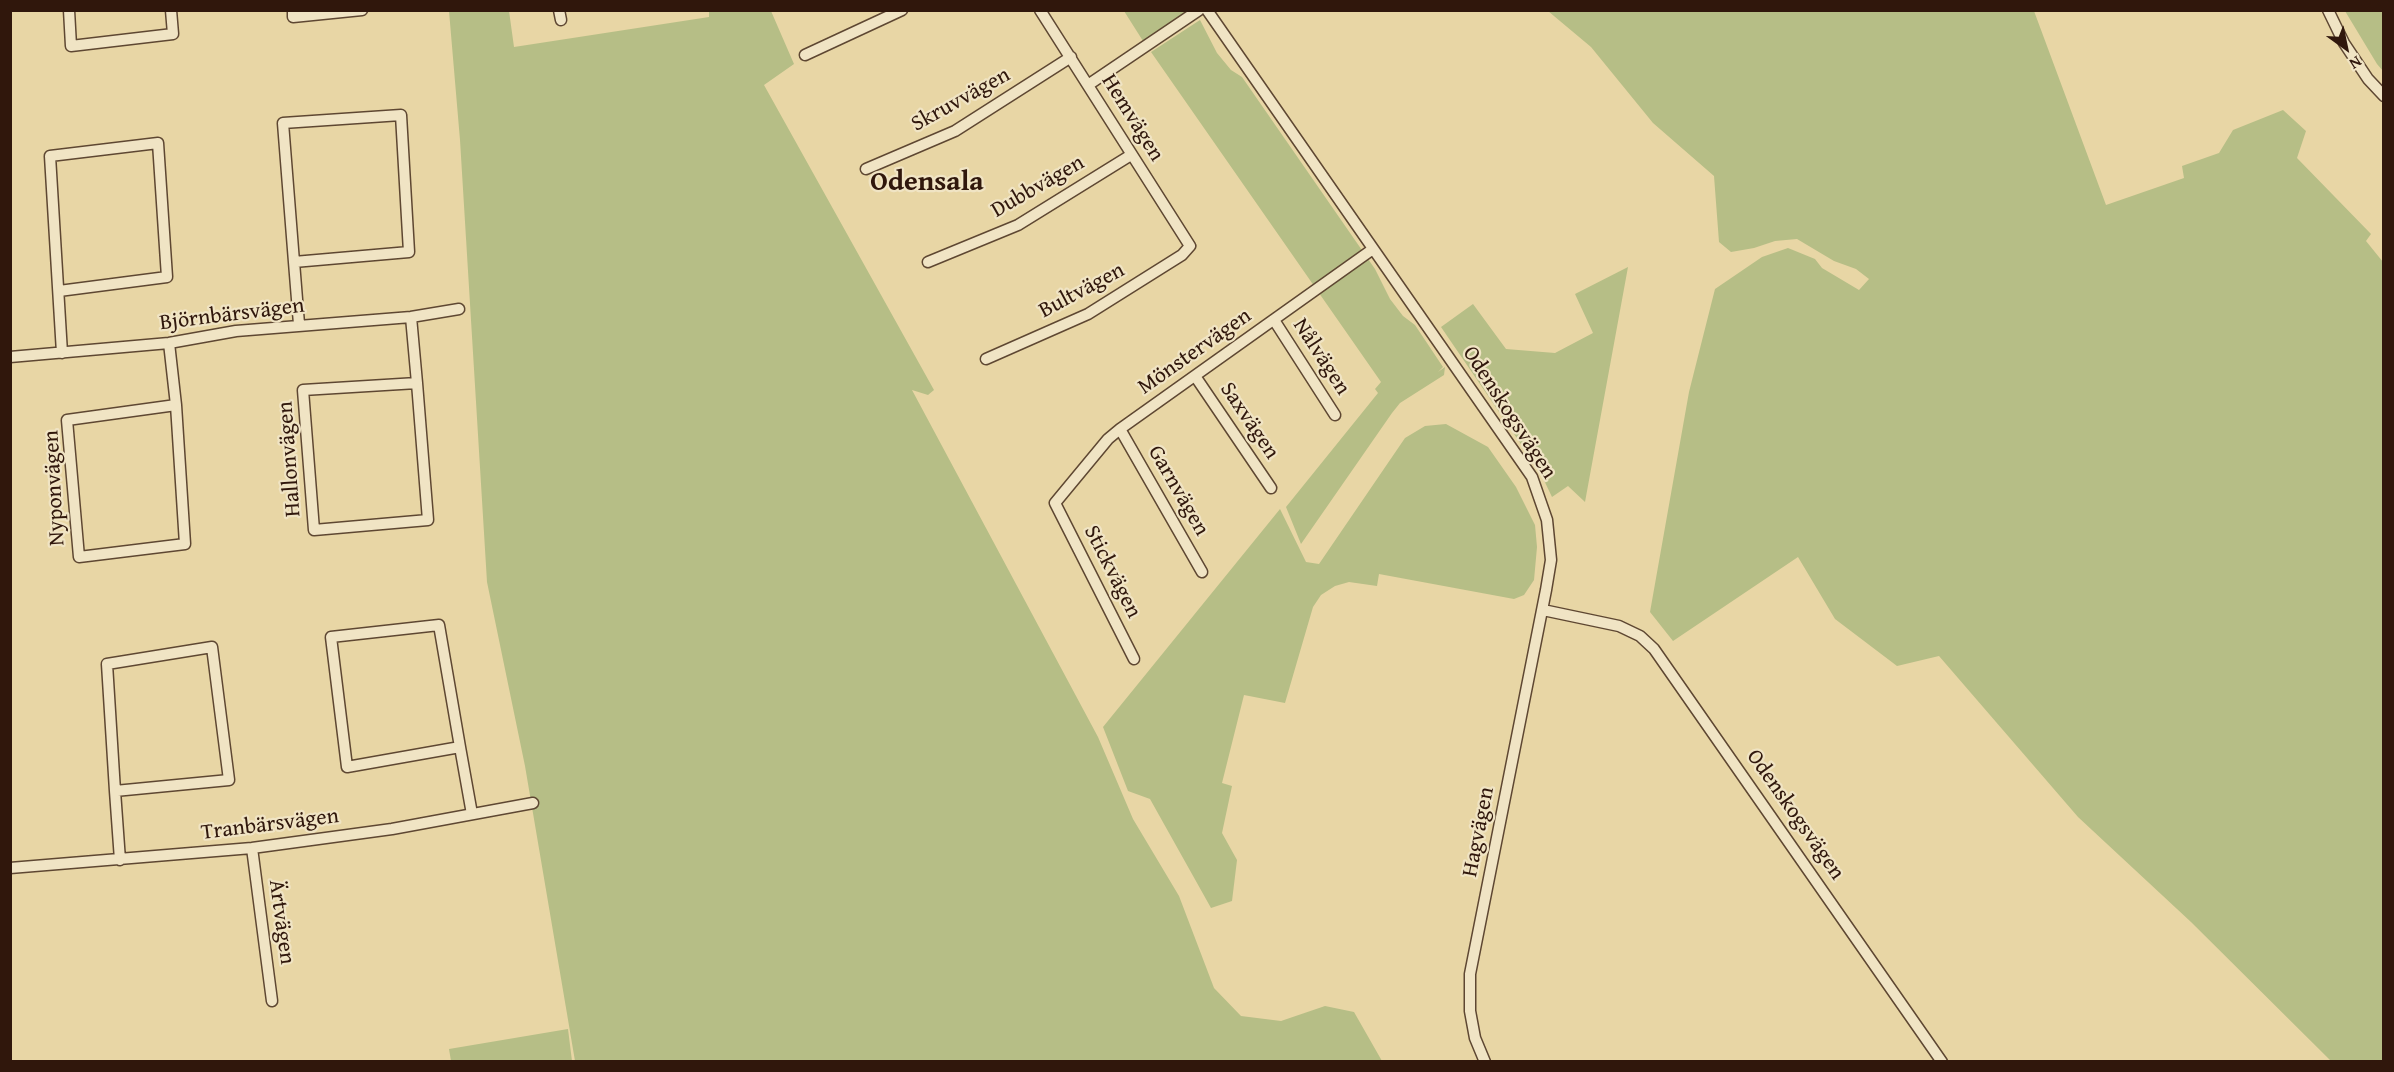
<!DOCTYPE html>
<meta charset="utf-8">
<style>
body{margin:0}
#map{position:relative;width:2394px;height:1072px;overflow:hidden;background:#e8d6a5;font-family:"Gentium Book Plus",serif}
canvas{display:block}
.frame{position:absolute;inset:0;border:12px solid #30170c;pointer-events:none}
.north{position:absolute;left:2316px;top:18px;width:60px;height:60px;-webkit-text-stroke:4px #f0e4c4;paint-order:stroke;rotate:147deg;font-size:16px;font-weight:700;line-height:24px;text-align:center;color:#30170c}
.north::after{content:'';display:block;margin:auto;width:21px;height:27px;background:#30170c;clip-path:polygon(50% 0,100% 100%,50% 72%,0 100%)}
</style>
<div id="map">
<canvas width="2394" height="1072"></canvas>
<div class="frame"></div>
<div class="north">N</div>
</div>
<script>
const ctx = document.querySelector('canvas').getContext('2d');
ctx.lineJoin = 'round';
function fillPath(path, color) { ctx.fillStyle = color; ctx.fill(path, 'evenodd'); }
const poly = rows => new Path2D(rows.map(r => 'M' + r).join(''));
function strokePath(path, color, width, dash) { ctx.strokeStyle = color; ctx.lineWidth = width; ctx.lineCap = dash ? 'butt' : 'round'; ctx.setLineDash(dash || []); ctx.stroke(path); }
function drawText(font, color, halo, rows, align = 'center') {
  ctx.font = font + ' "Gentium Book Plus",serif'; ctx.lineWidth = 4.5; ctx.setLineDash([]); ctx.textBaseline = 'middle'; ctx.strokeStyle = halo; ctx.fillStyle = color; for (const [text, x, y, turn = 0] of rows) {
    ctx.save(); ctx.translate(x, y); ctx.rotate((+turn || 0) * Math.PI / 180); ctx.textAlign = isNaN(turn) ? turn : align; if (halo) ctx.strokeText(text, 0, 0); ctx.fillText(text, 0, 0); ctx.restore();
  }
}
fillPath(poly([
 [449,11,509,11,514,47,709,17,709,11,771,11,794,64,764,85,934,390,928,395,912,390,1098,737,1133,819,1179,896,1214,988,1241,1016,1281,1021,1325,1006,1354,1012,1382,1061,575,1061,525,766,487,582,460,140],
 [1124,11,1187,11,1143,41],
 [1548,11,2034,11,2106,205,2184,178,2182,166,2219,153,2233,130,2283,110,2306,131,2297,158,2371,234,2366,241,2383,262,2383,1061,2331,1061,2191,922,2078,817,1939,656,1897,666,1835,619,1798,557,1673,641,1650,612,1689,392,1715,289,1762,257,1788,248,1815,259,1822,268,1859,290,1869,279,1856,269,1834,261,1797,239,1775,241,1754,248,1731,252,1719,242,1714,176,1653,123,1591,47],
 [2345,11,2383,11,2383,71,2377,64],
 [1200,20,1217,53,1231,70,1242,77,1375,269,1390,299,1403,316,1415,325,1443,367,1438,372,1445,367,1444,375,1400,403,1392,413,1301,544,1286,507,1378,393,1375,389,1381,382,1151,52],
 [1628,267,1585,502,1568,486,1552,497,1540,472,1441,327,1473,304,1506,349,1555,353,1593,333,1575,294],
 [1446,424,1488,447,1516,487,1535,525,1537,547,1534,580,1524,595,1514,599,1379,574,1377,586,1349,582,1335,586,1321,595,1313,607,1285,703,1244,695,1222,783,1232,786,1222,833,1237,860,1232,901,1211,908,1150,799,1128,791,1103,727,1280,509,1306,562,1319,564,1405,438,1425,426],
 [568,1029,572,1061,451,1061,449,1049]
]), '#b6be86');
const minor = poly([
 [69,10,71,46,173,34,171,10],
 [293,10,293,17,362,10],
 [559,10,561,20],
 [1207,10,1532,477,1547,520,1551,560,1546,590,1470,974,1470,1011,1475,1038,1485,1062],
 [2328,10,2344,43,2368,79,2384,96],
 [805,55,902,10],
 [1088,85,1199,10],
 [866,169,955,131,1071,57],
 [294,262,409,252,401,115,283,123,294,262,299,324],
 [928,262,1018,225,1131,155],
 [59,291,167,277,158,143,50,156,62,353],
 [411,317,417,383,428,520,314,530,303,390,417,383],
 [1274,320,1335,415],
 [169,343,176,405,185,544,79,557,67,420,176,405],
 [10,357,169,343,236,331,411,317,459,309],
 [986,359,1088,314,1182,255,1190,246,1040,10],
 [1195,376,1271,488],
 [1120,429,1202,572],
 [1543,610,1619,626,1640,636,1654,649,1942,1062],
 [1134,659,1055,503,1108,439,1120,429,1373,249],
 [460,747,347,767,331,637,439,625,460,747,472,814],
 [115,791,229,780,212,647,107,664,115,791,120,860],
 [252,848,272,1001],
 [10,868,252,848,392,829,533,803]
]);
strokePath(minor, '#5e4732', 13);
strokePath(minor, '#f0e4c4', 10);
drawText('22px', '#30170c', '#f0e4c4', [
 ["Skruvvägen",961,100,-29],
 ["Hemvägen",1132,118,58],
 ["Dubbvägen",1038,187,-30],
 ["Bultvägen",1082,291,-28],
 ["Björnbärsvägen",232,315,-7],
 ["Mönstervägen",1195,352,-35],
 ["Nålvägen",1321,357,57],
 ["Odenskogsvägen",1509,413,57],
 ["Saxvägen",1249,421,56],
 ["Hallonvägen",290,459,-94],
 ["Nyponvägen",55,488,-93],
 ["Garnvägen",1178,491,60],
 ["Stickvägen",1112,572,63],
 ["Odenskogsvägen",1795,815,55],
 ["Tranbärsvägen",270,825,-7],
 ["Hagvägen",1479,832,-79],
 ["Ärtvägen",281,922,82]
]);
drawText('bold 28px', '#30170c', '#f0e4c4', [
 ["Odensala",927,183]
]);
</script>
